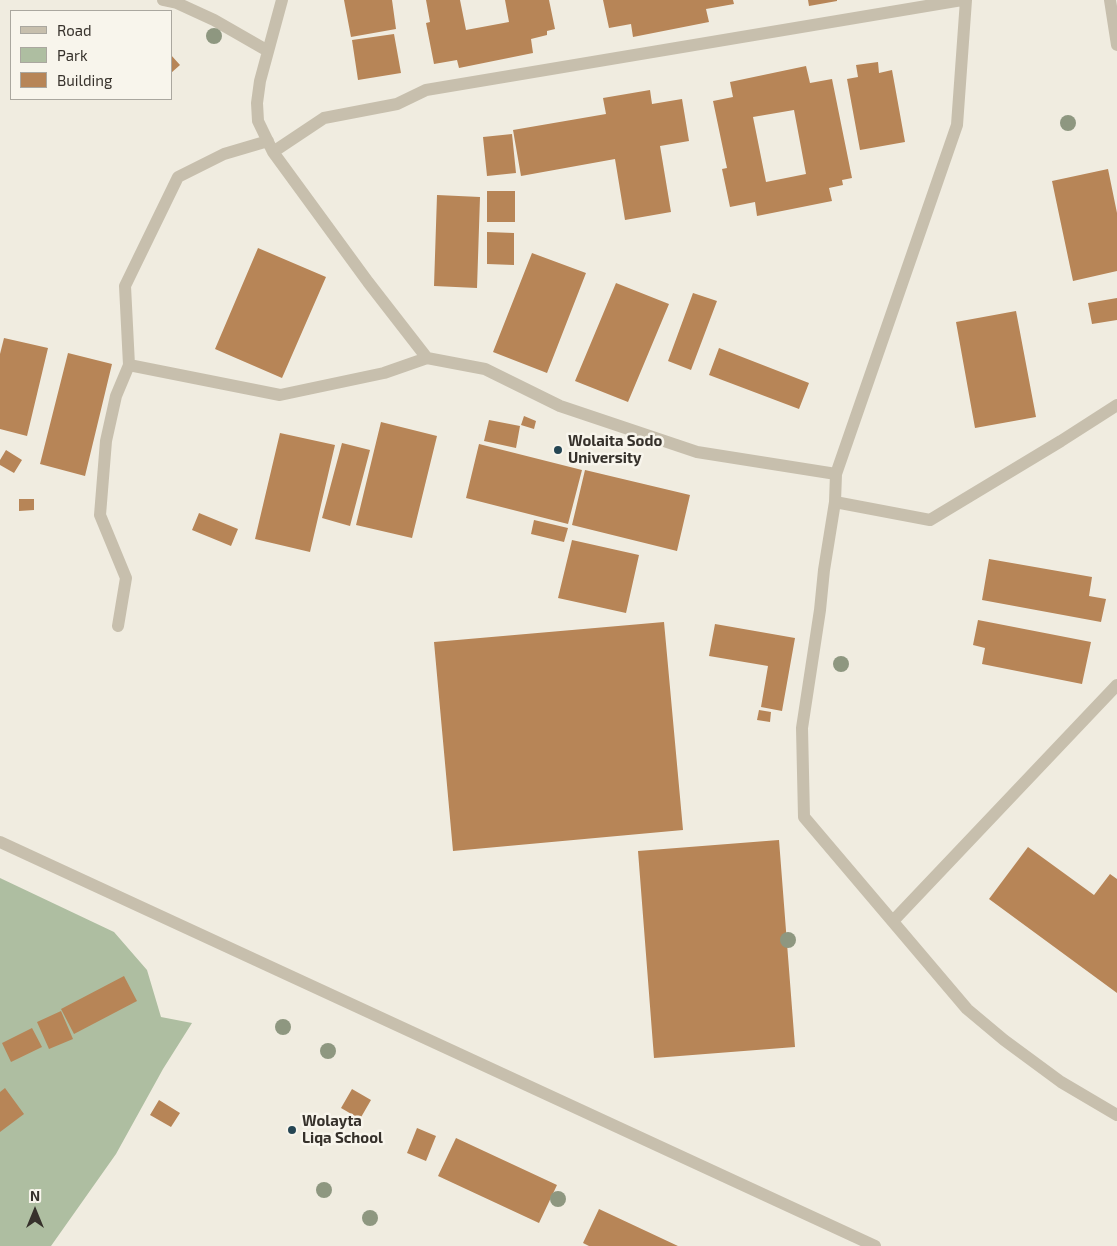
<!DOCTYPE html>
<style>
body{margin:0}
#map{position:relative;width:1117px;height:1246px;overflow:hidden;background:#f0ece0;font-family:"Exo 2",sans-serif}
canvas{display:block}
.legend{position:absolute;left:10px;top:10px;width:162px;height:90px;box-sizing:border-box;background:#f8f5ec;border:1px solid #aaa79f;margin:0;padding:6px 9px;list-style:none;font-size:15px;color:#36312b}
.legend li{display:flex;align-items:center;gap:10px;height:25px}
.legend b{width:25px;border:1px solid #aaa79f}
.north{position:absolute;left:10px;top:1186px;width:50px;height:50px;-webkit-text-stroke:4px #f8f5ec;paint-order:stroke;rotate:0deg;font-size:14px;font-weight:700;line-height:20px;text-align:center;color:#36312b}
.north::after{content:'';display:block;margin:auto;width:18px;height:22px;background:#36312b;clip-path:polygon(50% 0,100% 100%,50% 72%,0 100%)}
</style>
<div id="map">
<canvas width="1117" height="1246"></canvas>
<ul class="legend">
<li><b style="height:6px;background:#c7bfad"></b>Road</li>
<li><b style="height:14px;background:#aebea1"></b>Park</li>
<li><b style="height:14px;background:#b78557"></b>Building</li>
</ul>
<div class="north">N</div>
</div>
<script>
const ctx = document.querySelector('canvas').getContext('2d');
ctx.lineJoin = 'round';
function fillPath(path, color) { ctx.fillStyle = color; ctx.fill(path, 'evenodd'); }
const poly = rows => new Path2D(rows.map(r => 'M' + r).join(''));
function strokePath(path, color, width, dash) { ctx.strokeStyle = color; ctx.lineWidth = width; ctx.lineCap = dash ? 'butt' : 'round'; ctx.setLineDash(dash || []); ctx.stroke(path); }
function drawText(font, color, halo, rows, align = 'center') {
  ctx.font = font + ' "Exo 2",sans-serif'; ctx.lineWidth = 5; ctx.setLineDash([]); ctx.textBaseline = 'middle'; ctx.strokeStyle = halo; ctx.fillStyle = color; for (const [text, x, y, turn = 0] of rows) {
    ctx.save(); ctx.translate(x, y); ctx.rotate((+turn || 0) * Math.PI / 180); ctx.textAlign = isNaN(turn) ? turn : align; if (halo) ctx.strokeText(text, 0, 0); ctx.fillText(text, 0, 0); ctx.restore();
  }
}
fillPath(poly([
 [0,878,114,932,147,970,161,1017,192,1023,163,1069,116,1154,51,1246,0,1246]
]), '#aebea1');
fillPath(poly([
 [344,0,392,0,396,29,351,37],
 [426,0,460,0,466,30,509,22,505,0,549,0,555,29,547,31,547,35,531,39,533,53,459,68,457,60,434,64,426,23,430,22],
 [603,0,733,0,734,4,706,9,709,22,633,37,631,24,609,28],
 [808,0,837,0,837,1,809,6],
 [394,34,401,73,358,80,352,40],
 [171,55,180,65,171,73],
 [878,62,879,73,892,70,905,142,860,150,847,79,858,77,856,65],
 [806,66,810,83,832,79,852,178,842,180,843,185,829,188,832,201,757,216,755,202,730,207,722,169,727,168,713,101,733,97,730,82],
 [794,110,806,174,766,182,753,117],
 [650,90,652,104,682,99,689,141,660,146,671,212,625,220,615,159,521,176,513,130,606,114,603,98],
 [512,134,516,173,487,176,483,137],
 [1108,169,1117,213,1117,271,1073,281,1052,181],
 [487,191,515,191,515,222,487,222],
 [437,195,480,197,477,288,434,286],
 [487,232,514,233,514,265,487,264],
 [258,248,326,277,282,378,215,349],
 [532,253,586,273,547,373,493,352],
 [616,283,669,304,628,402,575,381],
 [693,293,717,301,691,370,668,361],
 [1117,298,1117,320,1092,324,1088,303],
 [1016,311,1036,417,975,428,956,322],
 [4,338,48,348,27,436,0,429,0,354],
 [719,348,809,383,799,409,709,375],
 [68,353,112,364,85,476,40,464],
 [524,416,536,421,534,429,521,425],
 [489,420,520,426,516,448,484,441],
 [381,422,437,436,412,538,356,525],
 [280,433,335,445,310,552,255,539],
 [342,443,370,450,350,526,322,518],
 [479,444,582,470,568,524,466,498],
 [6,450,22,460,14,473,0,465,0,460],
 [585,470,690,495,677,551,572,525],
 [19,499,34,499,34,510,19,511],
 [199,513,238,529,231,546,192,530],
 [534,520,568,528,564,542,531,534],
 [572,540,639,555,626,613,558,598],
 [989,559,1092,577,1089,596,1106,599,1101,622,982,600],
 [978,620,1091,642,1082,684,982,664,985,648,973,645],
 [664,622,683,830,453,851,434,642],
 [715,624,795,638,782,711,761,707,768,666,709,656],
 [759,710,771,712,770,722,757,720],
 [779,840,795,1047,654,1058,638,851],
 [1028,847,1094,895,1110,874,1117,879,1117,993,989,899],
 [124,976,137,1001,74,1034,61,1009],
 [61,1011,73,1039,49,1049,37,1022],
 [32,1028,42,1047,11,1062,2,1043],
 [5,1088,24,1114,0,1132,0,1092],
 [352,1089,371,1100,360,1119,341,1108],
 [159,1100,180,1113,171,1127,150,1115],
 [417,1128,436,1136,426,1161,407,1153],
 [456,1138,557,1185,539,1223,438,1176],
 [599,1209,678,1246,589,1246,583,1243]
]), '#b78557');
strokePath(poly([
 [163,0,177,3,214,20,268,51],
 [282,0,260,81,257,103,258,121,273,152,368,282,427,358,485,369,560,406,697,452,836,474],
 [966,0,957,125,836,474,835,502,824,570,820,610,802,728,804,817,967,1009,1004,1040,1061,1082,1117,1115],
 [1110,0,1117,45],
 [273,152,324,118,397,104,426,90,962,0],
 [129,365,280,395,384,373,427,358],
 [835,502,930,520,1061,441,1117,405],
 [118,626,126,578,100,515,106,441,116,396,129,365,125,286,178,177,224,154,268,141],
 [893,921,1117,685]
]), '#c7bfad', 12);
strokePath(poly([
 [0,842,875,1246]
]), '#c7bfad', 12);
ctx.fillStyle = '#8e9780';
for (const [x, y] of [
 [214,36],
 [1068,123],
 [841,664],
 [788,940],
 [283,1027],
 [328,1051],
 [324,1190],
 [558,1199],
 [370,1218]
]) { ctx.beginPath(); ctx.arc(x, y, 8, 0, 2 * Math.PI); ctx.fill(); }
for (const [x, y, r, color] of [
 [558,450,5,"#254553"],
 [292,1130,5,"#254553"]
]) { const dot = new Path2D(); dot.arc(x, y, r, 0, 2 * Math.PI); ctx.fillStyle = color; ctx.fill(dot); strokePath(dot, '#f8f5ec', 2); }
drawText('bold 15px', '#36312b', '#f8f5ec', [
 ["Wolaita Sodo",568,441],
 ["University",568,458],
 ["Wolayta",302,1121],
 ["Liqa School",302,1138]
], 'left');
</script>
